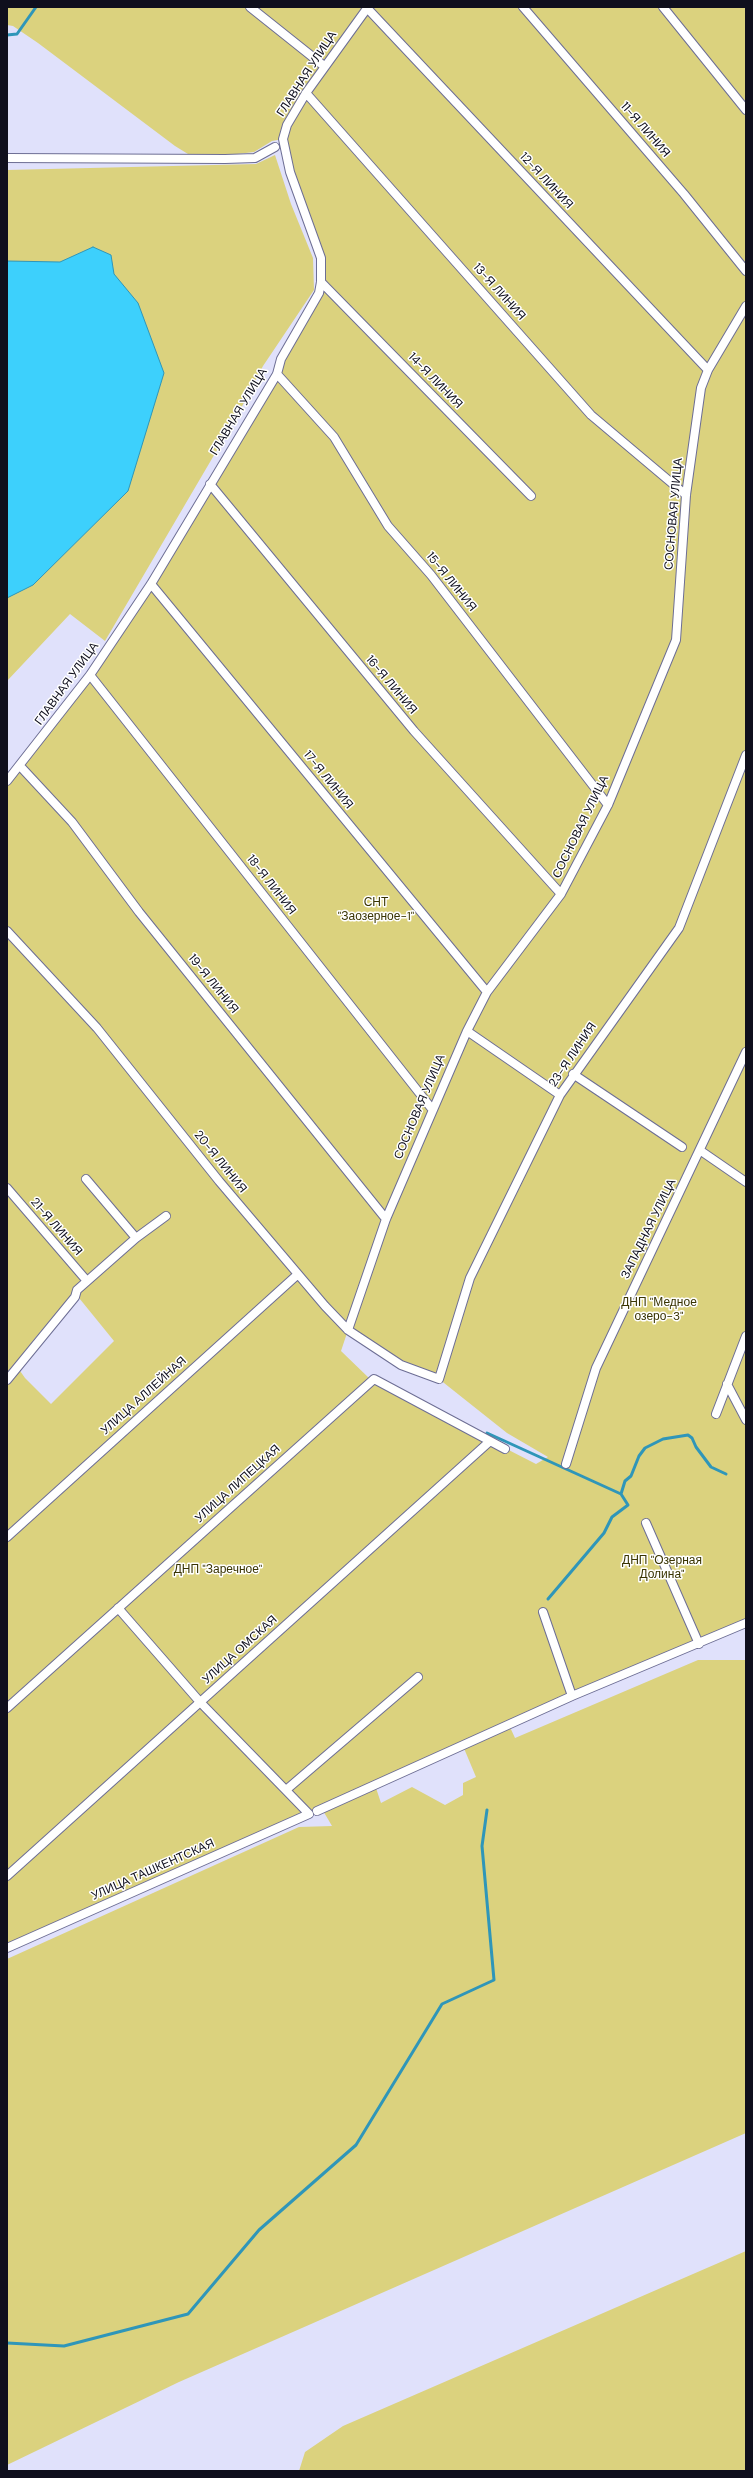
<!DOCTYPE html>
<meta charset="utf-8">
<style>
body{margin:0}
#map{position:relative;width:753px;height:2478px;overflow:hidden;background:#e0e1fb;font-family:"DM Sans",sans-serif}
canvas{display:block}
.frame{position:absolute;inset:0;border:8px solid #0f0f1d;pointer-events:none}
</style>
<div id="map">
<canvas width="753" height="2478"></canvas>
<div class="frame"></div>
</div>
<script>
const ctx = document.querySelector('canvas').getContext('2d');
ctx.lineJoin = 'round';
function fillPath(path, color) { ctx.fillStyle = color; ctx.fill(path, 'evenodd'); }
const poly = rows => new Path2D(rows.map(r => 'M' + r).join(''));
function strokePath(path, color, width, dash) { ctx.strokeStyle = color; ctx.lineWidth = width; ctx.lineCap = dash ? 'butt' : 'round'; ctx.setLineDash(dash || []); ctx.stroke(path); }
function drawText(font, color, halo, rows, align = 'center') {
  ctx.font = font + ' "DM Sans",sans-serif'; ctx.lineWidth = 3; ctx.setLineDash([]); ctx.textBaseline = 'middle'; ctx.strokeStyle = halo; ctx.fillStyle = color; for (const [text, x, y, turn = 0] of rows) {
    ctx.save(); ctx.translate(x, y); ctx.rotate((+turn || 0) * Math.PI / 180); ctx.textAlign = isNaN(turn) ? turn : align; if (halo) ctx.strokeText(text, 0, 0); ctx.fillText(text, 0, 0); ctx.restore();
  }
}
fillPath(poly([
 [7,7,746,7,746,1623,509,1725,515,1738,698,1660,746,1660,746,2133,179,2382,7,2465,7,1959,299,1827,332,1826,322,1809,7,1948,7,781,90,675,210,484,319,293,321,258,283,139,272,141,254,152,229,155,188,154,175,146,38,43,13,26,7,25],
 [75,1293,114,1341,51,1404,25,1378,18,1368,21,1357,35,1338],
 [348,1330,422,1373,439,1379,507,1433,548,1457,536,1464,370,1379,341,1351],
 [463,1746,476,1777,463,1783,463,1795,445,1805,412,1787,381,1803,375,1785],
 [275,155,291,204,313,258,314,290,263,366,237,416,105,641,70,614,7,681,7,170,256,164],
 [746,2251,746,2471,299,2471,305,2452,343,2426]
]), '#dbd27e');
const water = poly([
 [93,247,111,255,114,274,138,303,164,373,128,491,33,585,7,598,7,261,60,262,93,247]
]);
fillPath(water, '#3dd0fc');
strokePath(water, '#2f96b9', 1);
strokePath(poly([
 [7,35,17,34,36,7],
 [487,1433,621,1494],
 [548,1599,604,1533,612,1517,628,1505,621,1494,625,1481,631,1476,639,1456,645,1448,663,1439,688,1435,692,1438,696,1447,711,1467,726,1474],
 [7,2343,64,2346,188,2314,259,2230,356,2145,442,2004,494,1980,482,1846,487,1810]
]), '#2f96b9', 3);
const minor = poly([
 [250,7,324,66],
 [523,7,684,194,746,271],
 [663,7,746,110],
 [367,8,708,370],
 [306,93,591,415,686,495],
 [7,158,225,159,255,158,275,147],
 [321,282,531,496],
 [277,374,334,437,388,526,431,575,608,805],
 [210,484,414,731,561,894],
 [151,584,487,992],
 [90,675,432,1109],
 [20,766,72,822,139,912,386,1219],
 [7,781,90,675,151,584,277,374,281,359,319,293,321,282,321,258,290,172,283,139,287,125,306,93,368,7],
 [7,931,97,1028,219,1181,325,1306,348,1330,401,1365,439,1379,470,1278,560,1095,679,928,746,755],
 [467,1031,560,1095],
 [573,1074,682,1147],
 [701,1151,746,1182],
 [86,1179,136,1238],
 [7,1188,87,1281],
 [348,1330,386,1219,467,1031,487,992,561,894,608,805,676,640,686,495,701,388,708,370,746,306],
 [7,1380,75,1297,77,1290,136,1238,166,1216],
 [727,1384,746,1420],
 [716,1414,746,1336],
 [566,1464,596,1368,746,1052],
 [646,1523,699,1644],
 [7,1537,297,1275],
 [543,1612,572,1696],
 [7,1708,374,1379,505,1449],
 [286,1790,418,1677],
 [317,1811,572,1696,746,1623],
 [7,1876,489,1442],
 [7,1948,309,1814,200,1702,118,1608]
]);
strokePath(minor, '#6d6e94', 10);
strokePath(minor, '#fff', 8);
drawText('12px', '#0f0f1d', '#fff', [
 ["ГЛАВНАЯ УЛИЦА",307,74,-57],
 ["11-Я ЛИНИЯ",645,130,49],
 ["12-Я ЛИНИЯ",546,181,47],
 ["13-Я ЛИНИЯ",499,292,48],
 ["14-Я ЛИНИЯ",435,381,46],
 ["ГЛАВНАЯ УЛИЦА",239,412,-59],
 ["СОСНОВАЯ УЛИЦА",674,514,-85],
 ["15-Я ЛИНИЯ",451,582,51],
 ["ГЛАВНАЯ УЛИЦА",67,684,-54],
 ["16-Я ЛИНИЯ",391,685,50],
 ["17-Я ЛИНИЯ",328,780,51],
 ["СОСНОВАЯ УЛИЦА",581,827,-64],
 ["18-Я ЛИНИЯ",271,885,52],
 ["19-Я ЛИНИЯ",213,984,51],
 ["23-Я ЛИНИЯ",573,1055,-56],
 ["СОСНОВАЯ УЛИЦА",420,1107,-67],
 ["20-Я ЛИНИЯ",220,1162,51],
 ["21-Я ЛИНИЯ",56,1227,49],
 ["ЗАПАДНАЯ УЛИЦА",649,1229,-64],
 ["УЛИЦА АЛЛЕЙНАЯ",144,1396,-42],
 ["УЛИЦА ЛИПЕЦКАЯ",238,1484,-42],
 ["УЛИЦА ОМСКАЯ",240,1650,-42],
 ["УЛИЦА ТАШКЕНТСКАЯ",153,1870,-24]
]);
drawText('12px', '#393402', '#fff', [
 ["СНТ",376,903],
 ["\"Заозерное-1\"",376,917],
 ["ДНП \"Медное",659,1303],
 ["озеро-3\"",659,1317],
 ["ДНП \"Озерная",662,1561],
 ["Долина\"",662,1575],
 ["ДНП \"Заречное\"",218,1570]
]);
</script>
